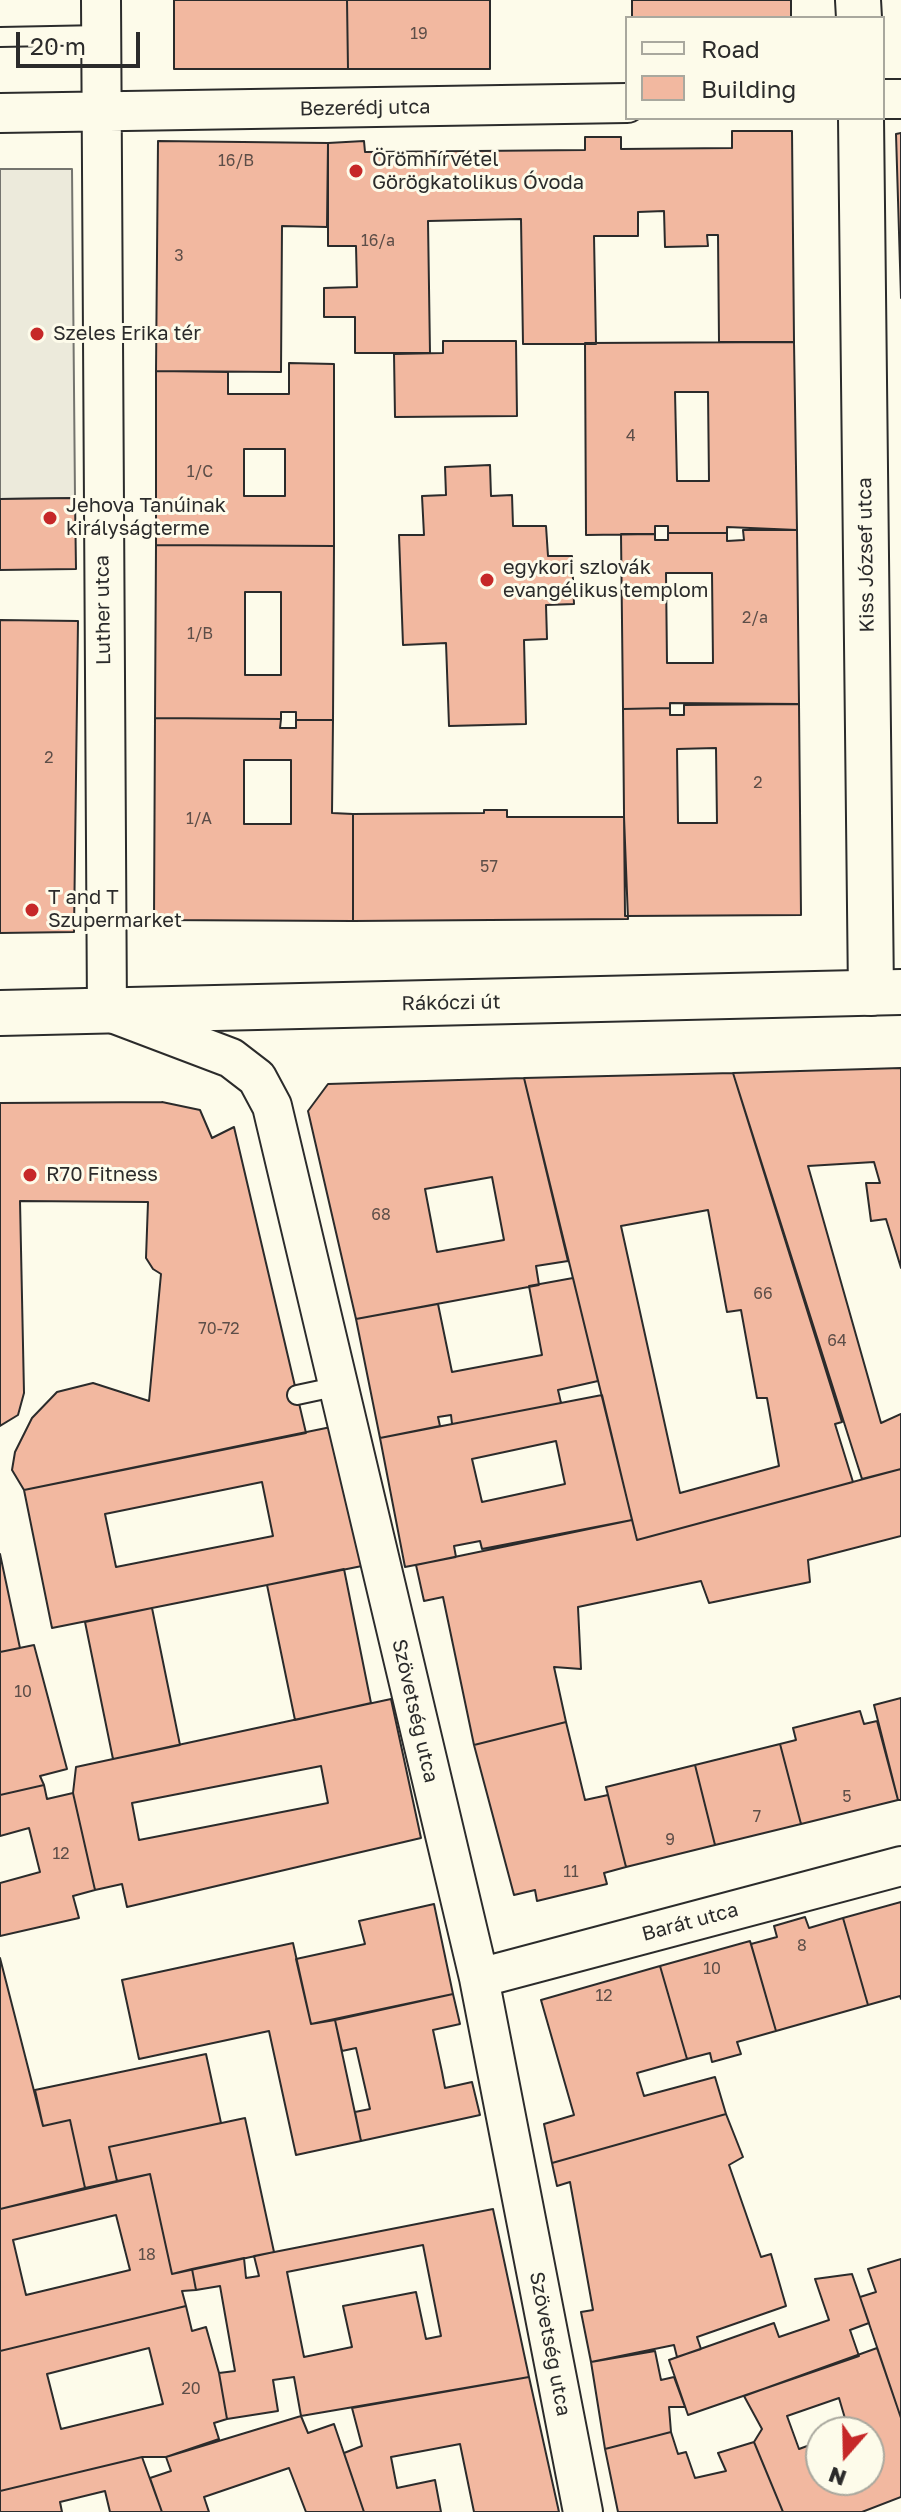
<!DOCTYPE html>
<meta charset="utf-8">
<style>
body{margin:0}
#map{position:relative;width:901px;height:2512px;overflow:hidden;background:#fdfbea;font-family:"Golos Text",sans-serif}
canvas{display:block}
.legend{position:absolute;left:625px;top:16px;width:260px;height:104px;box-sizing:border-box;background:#fdfbea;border:2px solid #a9a89e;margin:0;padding:10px 14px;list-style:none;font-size:24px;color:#2b2b2b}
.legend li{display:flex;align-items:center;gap:16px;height:40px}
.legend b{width:40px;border:2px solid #a9a89e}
.north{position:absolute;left:805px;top:2416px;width:80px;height:80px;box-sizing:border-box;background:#fdfbea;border:2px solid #a9a89e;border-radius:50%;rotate:200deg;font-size:22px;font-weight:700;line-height:32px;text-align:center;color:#2b2b2b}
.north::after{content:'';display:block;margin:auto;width:28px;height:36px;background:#c62828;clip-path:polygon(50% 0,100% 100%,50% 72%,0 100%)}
.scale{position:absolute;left:16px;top:32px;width:124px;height:36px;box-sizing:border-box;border:4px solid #2b2b2b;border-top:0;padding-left:10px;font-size:24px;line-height:28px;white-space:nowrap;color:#2b2b2b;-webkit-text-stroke:6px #fdfbea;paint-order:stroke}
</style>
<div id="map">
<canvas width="901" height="2512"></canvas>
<ul class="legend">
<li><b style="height:10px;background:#fdfbea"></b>Road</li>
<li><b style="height:22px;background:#f2b8a0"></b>Building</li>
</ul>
<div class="north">N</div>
<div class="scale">20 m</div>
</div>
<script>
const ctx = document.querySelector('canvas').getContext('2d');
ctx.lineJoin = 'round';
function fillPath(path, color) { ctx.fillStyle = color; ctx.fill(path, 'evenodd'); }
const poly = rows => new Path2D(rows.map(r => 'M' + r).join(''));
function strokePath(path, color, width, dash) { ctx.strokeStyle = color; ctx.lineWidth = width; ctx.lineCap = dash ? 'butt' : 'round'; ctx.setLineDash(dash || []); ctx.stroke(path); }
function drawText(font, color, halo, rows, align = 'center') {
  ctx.font = font + ' "Golos Text",sans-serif'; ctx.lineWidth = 6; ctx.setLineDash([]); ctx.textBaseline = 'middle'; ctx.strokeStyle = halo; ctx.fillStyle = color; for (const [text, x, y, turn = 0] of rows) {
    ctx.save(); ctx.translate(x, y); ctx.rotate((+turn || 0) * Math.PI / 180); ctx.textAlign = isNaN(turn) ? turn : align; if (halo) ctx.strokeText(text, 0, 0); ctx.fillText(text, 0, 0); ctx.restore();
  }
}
const parking = poly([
 [0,169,72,169,75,498,0,499,0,169]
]);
fillPath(parking, '#eceadb');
strokePath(parking, '#74746e', 2);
const building = poly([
 [174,0,347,0,348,69,174,69,174,0],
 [347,0,490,0,490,69,348,69,347,0],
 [632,0,791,0,791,18,632,18,632,0],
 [732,131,792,131,794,342,719,342,718,235,707,235,708,246,665,247,664,211,638,212,638,236,594,236,596,344,523,344,521,219,428,221,430,353,355,353,355,317,324,317,324,288,357,287,356,246,328,246,328,143,364,141,365,152,585,150,585,137,621,137,621,149,732,148,732,131],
 [901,133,901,298,896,134,901,133],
 [158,141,328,143,327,227,282,226,281,372,156,371,158,141],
 [443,341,516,341,517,416,395,417,394,354,443,353,443,341],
 [794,342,797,530,727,527,727,533,668,533,668,526,655,526,655,534,586,535,585,343,794,342],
 [675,392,708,392,709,481,677,481,675,392],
 [289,363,334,364,334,546,156,545,156,371,228,372,228,394,289,394,289,363],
 [244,449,285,449,285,496,244,496,244,449],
 [490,465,491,496,512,495,513,526,546,526,548,556,572,556,574,604,546,605,547,639,524,640,526,724,449,726,446,643,403,645,399,535,424,535,422,496,446,495,445,467,490,465],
 [75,498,76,569,0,570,0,499,75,498],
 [743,530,797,530,799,704,670,703,670,708,623,709,621,534,655,534,655,540,668,540,668,533,727,533,727,541,744,540,743,530],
 [666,573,712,573,713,663,667,663,666,573],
 [156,545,334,546,333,720,296,720,296,712,281,712,281,719,155,718,156,545],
 [245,592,281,592,281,675,245,675,245,592],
 [0,620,78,621,74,932,0,933,0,620],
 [799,704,801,915,625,916,623,709,670,708,670,715,684,715,684,705,799,704],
 [716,748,717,823,678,823,677,749,716,748],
 [155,718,281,719,280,728,296,728,296,720,333,720,332,813,353,814,353,921,154,920,155,718],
 [244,760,291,760,291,824,244,824,244,760],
 [484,810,507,810,507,817,624,817,628,919,353,921,353,814,484,813,484,810],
 [901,1068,901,1268,886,1219,871,1221,866,1183,880,1183,874,1162,808,1166,881,1423,901,1414,901,1469,862,1479,733,1073,901,1068],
 [733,1073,842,1422,835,1424,853,1482,637,1540,524,1078,733,1073],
 [708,1210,727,1312,741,1310,757,1398,767,1398,779,1466,680,1493,621,1226,708,1210],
 [524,1078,568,1261,536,1266,539,1285,356,1319,308,1111,328,1084,524,1078],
 [492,1177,504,1240,437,1252,425,1189,492,1177],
 [162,1102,200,1110,212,1138,234,1127,306,1433,24,1490,12,1470,15,1452,32,1418,57,1392,93,1383,149,1401,161,1274,153,1269,146,1258,148,1202,20,1201,24,1393,18,1415,0,1426,0,1103,162,1102],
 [573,1278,598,1381,558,1390,561,1403,452,1424,451,1415,438,1417,440,1426,380,1438,356,1319,438,1304,452,1372,542,1355,529,1286,573,1278],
 [602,1395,632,1520,482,1549,480,1541,454,1546,456,1557,405,1567,380,1438,602,1395],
 [556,1441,565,1484,482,1502,472,1459,556,1441],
 [331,1427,362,1566,52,1628,24,1490,331,1427],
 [262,1482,273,1536,116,1567,105,1514,262,1482],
 [901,1469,901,1536,808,1560,810,1582,709,1603,701,1581,578,1607,581,1669,554,1667,566,1722,474,1745,443,1597,424,1601,416,1565,632,1520,637,1540,901,1469],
 [0,1554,20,1648,0,1652,0,1554],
 [344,1569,371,1703,295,1720,267,1585,344,1569],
 [152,1608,180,1745,113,1759,85,1622,152,1608],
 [34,1645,67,1769,40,1776,44,1785,0,1795,0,1652,34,1645],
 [901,1698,901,1800,898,1800,874,1705,901,1698],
 [391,1699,421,1838,127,1907,122,1884,95,1890,73,1793,76,1767,391,1699],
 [321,1766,328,1803,139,1840,132,1803,321,1766],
 [860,1711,864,1724,877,1721,898,1800,801,1824,780,1744,796,1740,793,1728,860,1711],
 [566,1722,585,1800,608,1795,626,1867,604,1873,607,1884,537,1901,535,1890,514,1895,474,1745,566,1722],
 [780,1744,801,1824,715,1845,695,1765,780,1744],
 [695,1765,715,1845,626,1867,606,1787,695,1765],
 [44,1785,47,1799,73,1793,95,1890,73,1896,79,1918,0,1936,0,1883,40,1872,29,1828,0,1836,0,1795,44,1785],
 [901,1902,901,1999,900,1996,868,2005,843,1918,901,1902],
 [434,1904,453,1994,311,2024,296,1959,365,1944,359,1921,434,1904],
 [805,1917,809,1928,843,1918,868,2005,776,2031,751,1944,777,1937,774,1926,805,1917],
 [750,1941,776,2031,737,2042,741,2054,712,2062,710,2053,687,2059,660,1966,750,1941],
 [293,1943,311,2024,335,2020,361,2141,296,2155,269,2031,139,2059,122,1980,293,1943],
 [0,1958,43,2126,70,2120,85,2188,0,2209,0,1958],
 [660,1966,687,2059,637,2073,644,2096,715,2077,726,2114,552,2163,544,2124,574,2115,541,2000,660,1966],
 [453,1994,460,2024,433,2030,442,2072,445,2088,472,2082,480,2115,361,2141,355,2112,370,2109,356,2048,342,2051,335,2020,453,1994],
 [206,2054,221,2123,109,2147,117,2181,85,2188,70,2120,43,2126,35,2090,206,2054],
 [726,2114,743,2157,729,2165,761,2257,771,2254,786,2306,697,2337,701,2349,677,2357,674,2345,591,2362,581,2312,593,2310,570,2182,557,2186,552,2163,726,2114],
 [245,2118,274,2252,172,2274,150,2174,117,2181,109,2147,245,2118],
 [150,2174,172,2274,192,2269,196,2290,182,2291,186,2306,0,2351,0,2209,150,2174],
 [116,2215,130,2270,26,2295,13,2240,116,2215],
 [493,2209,529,2377,301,2416,294,2377,273,2380,278,2411,227,2419,219,2373,235,2371,220,2286,196,2290,192,2269,244,2258,246,2278,259,2276,254,2256,493,2209],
 [423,2245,441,2336,426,2339,416,2292,343,2306,352,2347,304,2357,287,2272,423,2245],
 [901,2259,901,2418,860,2297,876,2292,868,2269,901,2259],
 [852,2274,869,2323,850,2330,859,2356,688,2415,669,2360,774,2323,779,2337,829,2320,815,2279,852,2274],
 [186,2306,192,2331,206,2327,219,2373,227,2419,214,2423,219,2439,166,2457,142,2457,0,2491,0,2351,186,2306],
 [149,2348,163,2404,61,2429,47,2374,149,2348],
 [877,2348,901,2418,901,2497,862,2512,783,2512,754,2442,762,2429,744,2396,877,2348],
 [839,2398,849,2432,869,2432,869,2480,821,2480,821,2441,799,2449,787,2416,839,2398],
 [655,2351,661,2380,674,2377,685,2407,669,2407,671,2432,605,2449,591,2362,655,2351],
 [529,2377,559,2512,474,2512,460,2444,391,2457,397,2488,435,2480,441,2512,364,2512,344,2453,362,2446,352,2408,529,2377],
 [301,2416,308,2433,334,2424,364,2512,306,2512,289,2468,204,2497,209,2512,162,2512,150,2478,171,2471,166,2457,301,2416],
 [671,2432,678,2454,686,2452,695,2478,726,2471,718,2453,754,2442,783,2512,618,2512,605,2449,671,2432],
 [142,2457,162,2512,110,2512,105,2491,60,2502,62,2512,0,2512,0,2491,142,2457]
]);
fillPath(building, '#f2b8a0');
strokePath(building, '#2b2b2b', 2);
const service = poly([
 [0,37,102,35],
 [297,1395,339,1386]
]);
const minor = poly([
 [101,0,107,1011,231,1058,257,1078,272,1106,479,1978,583,2512],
 [883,99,901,99],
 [0,113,627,103],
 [479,1978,901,1866]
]);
const tertiary = poly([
 [858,0,859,18],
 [861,118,871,993]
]);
const primary = poly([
 [0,1013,901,992]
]);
strokePath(service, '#2b2b2b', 22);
strokePath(minor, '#2b2b2b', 42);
strokePath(tertiary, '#2b2b2b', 48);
strokePath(primary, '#2b2b2b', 48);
strokePath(service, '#fdfbea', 18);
strokePath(minor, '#fdfbea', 38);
strokePath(tertiary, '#fdfbea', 44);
strokePath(primary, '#fdfbea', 44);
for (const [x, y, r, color] of [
 [356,171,8,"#c62828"],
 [37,334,8,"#c62828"],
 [50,518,8,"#c62828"],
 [487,580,8,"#c62828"],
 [32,910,8,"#c62828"],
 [30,1175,8,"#c62828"]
]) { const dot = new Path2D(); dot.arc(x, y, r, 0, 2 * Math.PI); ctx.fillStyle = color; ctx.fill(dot); strokePath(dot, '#fdfbea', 3); }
drawText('16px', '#5d4e48', null, [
 ["19",419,34],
 ["16/B",236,161],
 ["16/a",378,241],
 ["3",179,256],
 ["4",631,436],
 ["1/C",200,472],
 ["2/a",755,618],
 ["1/B",200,634],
 ["2",49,758],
 ["2",758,783],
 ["1/A",199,819],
 ["57",489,867],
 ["68",381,1215],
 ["66",763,1294],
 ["70-72",219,1329],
 ["64",837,1341],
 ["10",23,1692],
 ["5",847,1797],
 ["7",757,1817],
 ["9",670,1840],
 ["12",61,1854],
 ["11",571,1872],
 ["8",802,1946],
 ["10",712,1969],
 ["12",604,1996],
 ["18",147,2255],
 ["20",191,2389]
]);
drawText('20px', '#2b2b2b', '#fdfbea', [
 ["Bezerédj utca",365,108,-1],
 ["Kiss József utca",866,555,-91],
 ["Luther utca",103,610,-91],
 ["Rákóczi út",451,1003,-1],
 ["Szövetség utca",415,1711,77],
 ["Barát utca",690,1922,-15],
 ["Szövetség utca",550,2344,79]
]);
drawText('20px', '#2b2b2b', '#fdfbea', [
 ["Örömhírvétel",372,160],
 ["Görögkatolikus Óvoda",372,183],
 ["Szeles Erika tér",53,334],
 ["Jehova Tanúinak",66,506],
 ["királyságterme",66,529],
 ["egykori szlovák",503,568],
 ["evangélikus templom",503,591],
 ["T and T",48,898],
 ["Szupermarket",48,921],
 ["R70 Fitness",46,1175]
], 'left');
</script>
